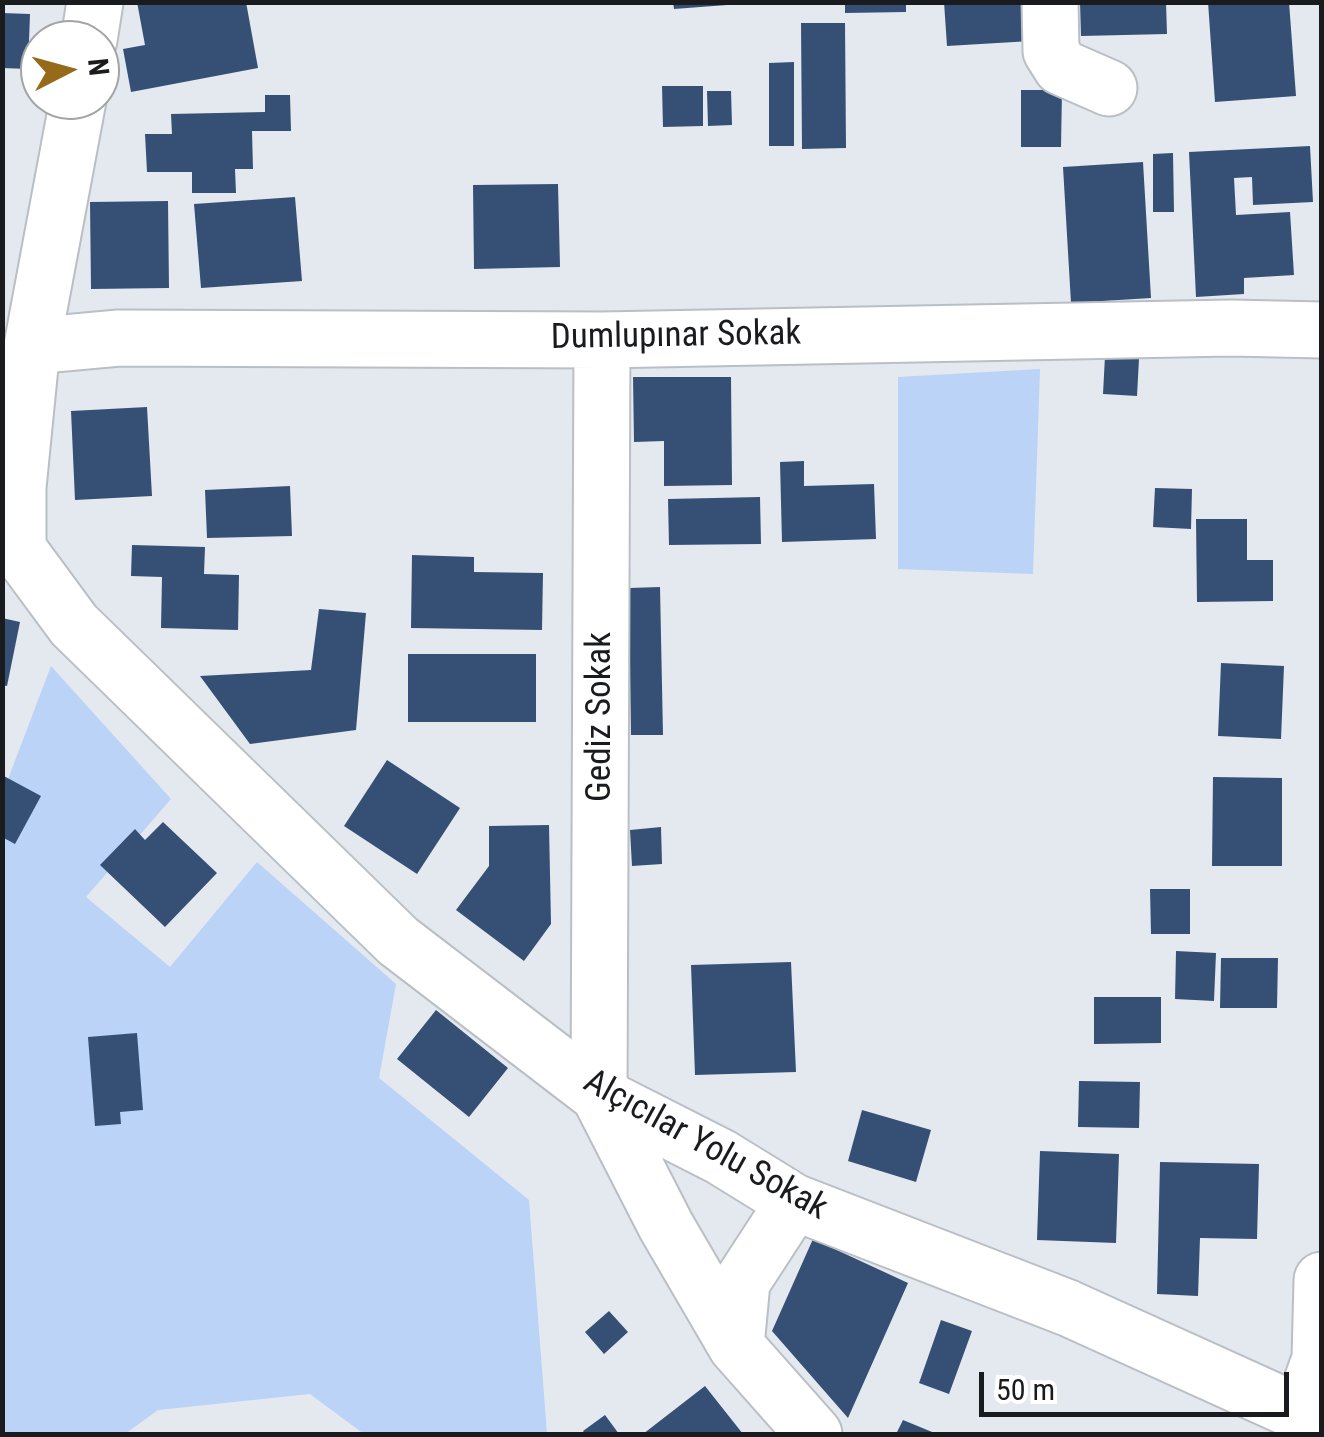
<!DOCTYPE html>
<meta charset="utf-8">
<style>
body{margin:0}
#map{position:relative;width:1324px;height:1437px;overflow:hidden;background:#e4e8ef;font-family:"Roboto Condensed",sans-serif}
canvas{display:block}
.frame{position:absolute;inset:0;border:5px solid #1a1b1e;pointer-events:none}
.north{position:absolute;left:20px;top:20px;width:100px;height:100px;box-sizing:border-box;background:#fff;border:2px solid #a3a4a5;border-radius:50%;rotate:84deg;font-size:28px;font-weight:700;line-height:40px;text-align:center;color:#1a1b1e}
.north::after{content:'';display:block;margin:auto;width:35px;height:45px;background:#966a18;clip-path:polygon(50% 0,100% 100%,50% 72%,0 100%)}
.scale{position:absolute;left:979px;top:1372px;width:310px;height:45px;box-sizing:border-box;border:5px solid #1a1b1e;border-top:0;padding-left:12px;font-size:30px;line-height:35px;white-space:nowrap;color:#1a1b1e;-webkit-text-stroke:8px #fff;paint-order:stroke}
</style>
<div id="map">
<canvas width="1324" height="1437"></canvas>
<div class="frame"></div>
<div class="north">N</div>
<div class="scale">50 m</div>
</div>
<script>
const ctx = document.querySelector('canvas').getContext('2d');
ctx.lineJoin = 'round';
function fillPath(path, color) { ctx.fillStyle = color; ctx.fill(path, 'evenodd'); }
const poly = rows => new Path2D(rows.map(r => 'M' + r).join(''));
function strokePath(path, color, width, dash) { ctx.strokeStyle = color; ctx.lineWidth = width; ctx.lineCap = dash ? 'butt' : 'round'; ctx.setLineDash(dash || []); ctx.stroke(path); }
function drawText(font, color, halo, rows, align = 'center') {
  ctx.font = font + ' "Roboto Condensed",sans-serif'; ctx.lineWidth = 10; ctx.setLineDash([]); ctx.textBaseline = 'middle'; ctx.strokeStyle = halo; ctx.fillStyle = color; for (const [text, x, y, turn = 0] of rows) {
    ctx.save(); ctx.translate(x, y); ctx.rotate((+turn || 0) * Math.PI / 180); ctx.textAlign = isNaN(turn) ? turn : align; if (halo) ctx.strokeText(text, 0, 0); ctx.fillText(text, 0, 0); ctx.restore();
  }
}
fillPath(poly([
 [1040,369,1033,574,898,569,898,377],
 [51,666,171,799,86,897,170,967,257,862,396,984,379,1078,529,1200,547,1434,364,1434,310,1394,158,1410,125,1434,3,1434,2,795]
]), '#bad3f7');
fillPath(poly([
 [137,2,246,2,258,68,131,92,123,49,145,45],
 [673,2,727,2,727,5,674,9],
 [845,2,906,2,906,12,845,13],
 [944,2,1029,2,1031,41,947,46],
 [1080,2,1166,2,1167,34,1081,36],
 [1208,2,1289,2,1296,96,1215,102],
 [2,13,30,14,28,69,2,68],
 [801,23,845,23,846,148,802,149],
 [794,62,794,146,769,146,769,63],
 [662,86,703,86,703,126,663,127],
 [1021,90,1062,90,1061,147,1021,147],
 [707,91,731,91,732,125,708,126],
 [265,95,290,95,291,131,252,131,253,169,235,169,236,193,192,193,192,172,147,172,145,134,172,134,171,114,265,112],
 [1310,146,1313,202,1253,205,1252,177,1234,178,1236,215,1290,212,1294,275,1244,278,1244,294,1196,297,1189,152],
 [1173,153,1174,212,1153,212,1153,154],
 [1143,162,1151,298,1071,303,1063,167],
 [558,184,560,267,474,269,473,185],
 [295,197,302,281,201,288,194,204],
 [168,201,169,288,91,289,90,202],
 [1105,356,1139,359,1137,396,1103,394],
 [633,377,731,377,732,485,664,486,664,441,634,442],
 [147,407,152,496,75,500,71,411],
 [804,461,804,486,874,484,876,539,782,542,780,462],
 [290,486,292,536,207,538,205,490],
 [1155,488,1192,489,1191,529,1153,527],
 [760,497,761,544,669,545,668,499],
 [1196,519,1247,519,1247,560,1273,560,1273,601,1197,602],
 [132,545,205,547,204,574,239,575,238,630,161,628,162,577,131,576],
 [412,555,474,557,474,572,543,573,542,630,411,628],
 [660,587,663,735,631,735,629,588],
 [319,609,366,613,356,730,250,744,200,676,311,670],
 [2,618,20,622,7,686,2,685],
 [408,654,536,654,536,722,408,722],
 [1221,663,1284,666,1281,739,1218,736],
 [387,760,460,808,417,874,344,826],
 [2,775,41,796,15,844,2,837],
 [1213,777,1282,778,1282,866,1212,866],
 [163,822,217,873,165,927,100,865,135,829,145,840],
 [549,825,551,924,524,961,456,910,489,866,489,826],
 [661,827,662,864,632,866,630,830],
 [1150,889,1190,889,1190,934,1151,934],
 [1176,951,1216,953,1214,1001,1175,999],
 [1221,958,1278,958,1277,1008,1220,1008],
 [791,962,796,1072,695,1075,691,965],
 [1094,997,1161,997,1161,1043,1094,1044],
 [436,1010,508,1068,469,1117,397,1059],
 [137,1033,143,1110,120,1112,121,1124,95,1126,88,1037],
 [1079,1081,1140,1082,1139,1128,1078,1127],
 [862,1110,931,1130,916,1182,848,1161],
 [1040,1151,1119,1154,1116,1243,1037,1240],
 [1160,1162,1259,1164,1257,1239,1200,1238,1198,1296,1157,1294],
 [813,1239,908,1283,848,1418,772,1331],
 [609,1311,628,1332,604,1354,585,1332],
 [941,1320,972,1331,949,1394,919,1383],
 [705,1386,743,1434,643,1434],
 [605,1415,619,1434,585,1434,583,1431],
 [903,1420,937,1434,896,1434]
]), '#365075');
const minor = poly([
 [1050,2,1051,51,1061,67,1109,88],
 [89,40,95,2],
 [602,340,599,1095,666,1226,736,1346,814,1434],
 [32,346,119,338,602,340,1231,328,1322,330],
 [18,549,74,625,398,941,599,1095,721,1157,794,1202,1068,1308,1322,1423],
 [18,549,18,487,32,346,78,100],
 [736,1346,742,1282,794,1202],
 [1300,1415,1320,1359,1322,1280]
]);
strokePath(minor, '#babfc5', 59);
strokePath(minor, '#fff', 55);
drawText('35px', '#1a1b1e', '#fff', [
 ["Dumlupınar Sokak",676,337,-1],
 ["Gediz Sokak",601,717,-90],
 ["Alçıcılar Yolu Sokak",705,1146,29]
]);
</script>
